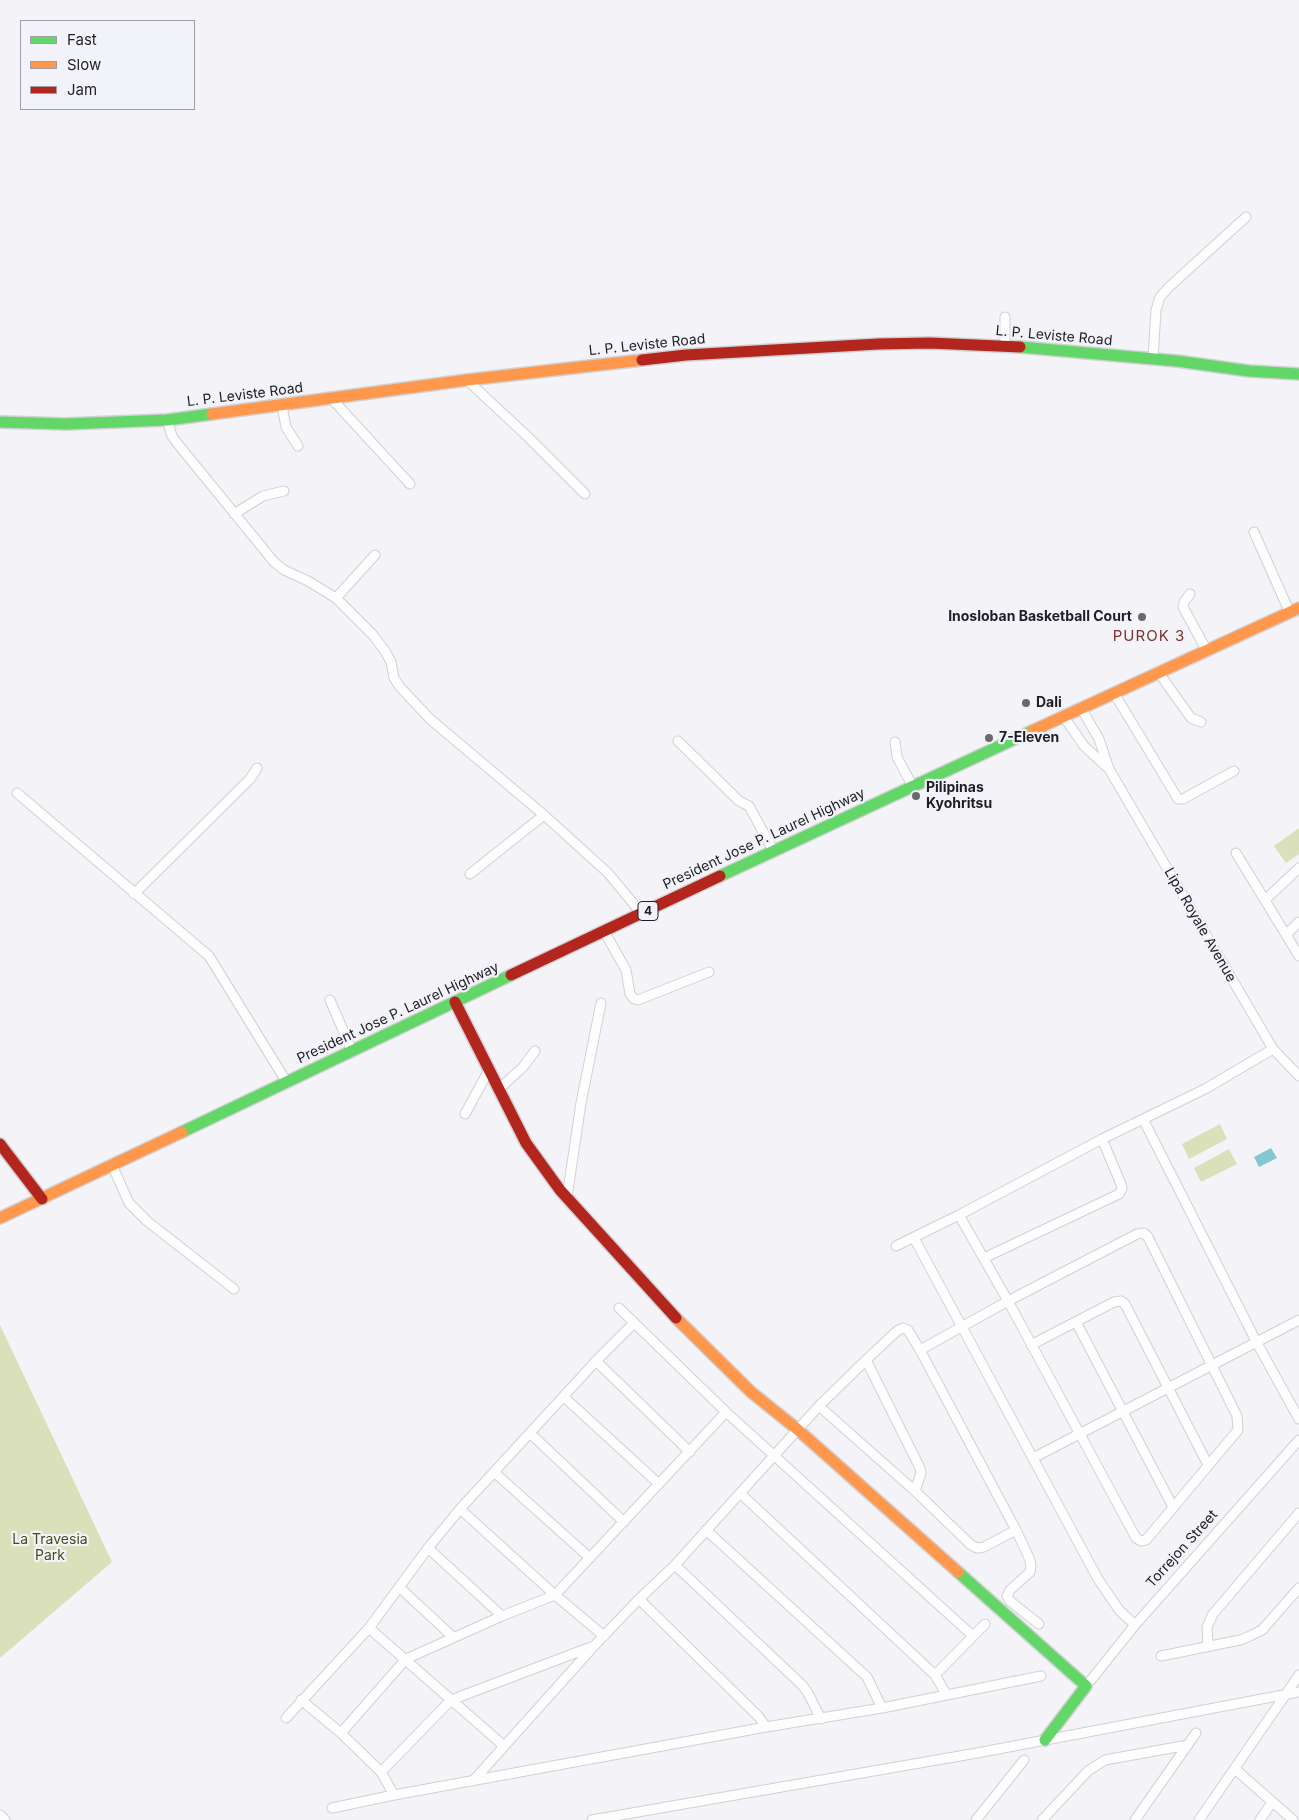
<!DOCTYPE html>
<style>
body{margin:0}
#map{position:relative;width:1299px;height:1820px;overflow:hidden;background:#f4f4f8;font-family:Inter,sans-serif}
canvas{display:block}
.legend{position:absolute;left:20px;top:20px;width:175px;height:90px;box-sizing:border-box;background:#f2f3fa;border:1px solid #9e9ea4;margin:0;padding:6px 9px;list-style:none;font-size:15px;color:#1f1f22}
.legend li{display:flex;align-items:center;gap:10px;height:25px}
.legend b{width:25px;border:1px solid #9e9ea4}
</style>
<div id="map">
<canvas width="1299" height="1820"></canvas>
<ul class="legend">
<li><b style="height:6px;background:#63d668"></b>Fast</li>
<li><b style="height:6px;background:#ff974d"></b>Slow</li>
<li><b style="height:6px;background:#b3261e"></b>Jam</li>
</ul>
</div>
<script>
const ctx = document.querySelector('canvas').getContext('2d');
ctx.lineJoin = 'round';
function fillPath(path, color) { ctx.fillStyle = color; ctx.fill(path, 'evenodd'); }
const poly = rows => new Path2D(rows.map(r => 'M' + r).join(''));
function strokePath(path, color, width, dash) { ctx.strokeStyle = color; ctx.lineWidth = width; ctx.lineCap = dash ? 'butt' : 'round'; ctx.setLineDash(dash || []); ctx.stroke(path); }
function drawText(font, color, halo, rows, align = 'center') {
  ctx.font = font + ' Inter,sans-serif'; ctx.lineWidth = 4.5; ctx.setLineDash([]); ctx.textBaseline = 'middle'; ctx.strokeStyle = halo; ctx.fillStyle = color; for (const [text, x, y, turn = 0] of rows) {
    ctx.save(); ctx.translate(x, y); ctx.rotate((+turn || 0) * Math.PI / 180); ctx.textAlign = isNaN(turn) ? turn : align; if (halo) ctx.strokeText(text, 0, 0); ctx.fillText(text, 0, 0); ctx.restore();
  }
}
fillPath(poly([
 [1299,828,1299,854,1286,863,1274,846],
 [1220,1124,1227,1139,1189,1159,1182,1144],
 [1229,1149,1237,1164,1201,1182,1194,1168],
 [0,1325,112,1562,0,1658]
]), '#d9e0ba');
fillPath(poly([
 [1271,1148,1277,1158,1259,1167,1254,1157]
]), '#82c7d2');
const street = poly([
 [1005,317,1005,346],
 [1153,359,1156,310,1160,297,1169,287,1246,217],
 [467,380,528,437,585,494],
 [332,399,410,484],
 [282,406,286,427,298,446],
 [167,420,172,436,177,443,274,562,284,570,308,581,336,598],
 [234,514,263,496,284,491],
 [1254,532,1290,613],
 [375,555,336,598,373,635,385,651,391,662,394,678,400,687,430,719,544,815],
 [1190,594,1184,602,1183,607,1207,651],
 [1159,673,1191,718,1201,722],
 [1114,693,1178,799,1183,799,1234,771],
 [1081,708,1099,739,1109,769,1273,1049,1299,1076],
 [1064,717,1084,746,1109,769],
 [678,741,739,801,749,806,773,850],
 [895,742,897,757,912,785],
 [17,793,209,956,286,1081],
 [1236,853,1299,956],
 [470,874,544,815,608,873,642,914],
 [134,894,250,779,257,768],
 [1265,900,1299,868],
 [604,931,626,970,630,994,634,999,638,1000,709,972],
 [1286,935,1299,922],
 [330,1000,352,1051],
 [499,1089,523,1067,535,1051],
 [465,1114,489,1070],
 [1143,1119,1257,1343,1299,1419],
 [112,1165,129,1203,147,1221,234,1289],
 [567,1197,581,1103,601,1003],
 [914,1238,1098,1579,1119,1610,1135,1625],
 [896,1246,959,1215,1102,1139,1205,1089,1273,1049],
 [984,1258,1119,1194,1122,1189,1121,1184,1102,1139],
 [619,1308,726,1412,973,1636],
 [1076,1322,1173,1507],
 [1031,1345,1114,1302,1121,1301,1125,1304,1208,1465],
 [920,1350,1008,1301,1137,1234,1144,1233,1148,1237,1237,1416,1238,1430,1146,1540,1141,1541,1136,1538,1008,1301,959,1215],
 [866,1360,920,1468,921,1473,915,1491],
 [596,1361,690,1452],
 [564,1397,659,1484],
 [819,1406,915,1491,971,1545,977,1548,984,1547,1016,1530],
 [531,1434,624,1522],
 [1033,1458,1299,1320],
 [494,1472,590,1558],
 [740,1493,935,1675,946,1694],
 [460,1509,555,1595,604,1636],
 [706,1530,867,1677,882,1708],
 [428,1548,502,1616],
 [675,1565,802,1685,808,1693,821,1719],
 [399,1587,453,1637],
 [639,1599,759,1717,766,1727],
 [369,1628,504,1746],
 [1208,1646,1207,1627,1213,1614,1299,1513],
 [1161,1656,1240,1640,1250,1636,1262,1630,1299,1588],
 [935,1675,985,1624],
 [1091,1680,1135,1625,1299,1440],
 [301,1700,341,1733,381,1772,394,1795],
 [286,1718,369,1628,428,1548,460,1509,596,1361,634,1323],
 [341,1733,406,1659,502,1616,555,1595,726,1412],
 [1235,1769,1293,1820],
 [381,1772,451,1700,591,1647],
 [473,1781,594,1646,639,1599,675,1565,819,1406,866,1360,897,1331,903,1328,908,1330,920,1350,1016,1530,1030,1560,1031,1566,1030,1572,1010,1590,1007,1596,1010,1601,1039,1624],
 [332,1808,394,1795,766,1727,882,1708,1041,1676],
 [0,1815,5,1820],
 [592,1820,977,1753,1299,1692],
 [976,1820,1024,1760],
 [1042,1820,1088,1771,1105,1760,1188,1745],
 [1135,1820,1196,1733],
 [1199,1820,1299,1675],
 [1260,1820,1272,1802]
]);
const fast = poly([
 [1020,347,1177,361,1249,371,1299,374],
 [0,422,66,424,167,420,212,414],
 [720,876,1032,731],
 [182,1132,511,975],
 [958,1572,1086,1686,1045,1740]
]);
const slow = poly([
 [212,414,467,380,642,360],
 [1032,731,1299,608],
 [0,1218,182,1132],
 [676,1318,751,1392,797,1429,958,1572]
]);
const jam = poly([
 [642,360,686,355,878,344,930,343,1020,347],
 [511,975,720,876],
 [455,1002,526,1143,560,1190,676,1318],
 [0,1144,42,1199]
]);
strokePath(street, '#d1d1d4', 11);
strokePath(fast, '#d1d1d4', 14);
strokePath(slow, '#d1d1d4', 14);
strokePath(jam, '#d1d1d4', 14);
strokePath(street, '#fdfdfe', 9);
strokePath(fast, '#63d668', 11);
strokePath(slow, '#ff974d', 11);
strokePath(jam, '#b3261e', 11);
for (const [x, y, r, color] of [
 [1142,617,5,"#6a6a6d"],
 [1026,703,5,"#6a6a6d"],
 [989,738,5,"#6a6a6d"],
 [916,796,5,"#6a6a6d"]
]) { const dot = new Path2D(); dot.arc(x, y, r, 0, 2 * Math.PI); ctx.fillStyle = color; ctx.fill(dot); strokePath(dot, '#f2f3fa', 2); }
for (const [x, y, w] of [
 [648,911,20]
]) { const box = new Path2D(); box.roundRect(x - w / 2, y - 9.5, w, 19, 4); ctx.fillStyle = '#f2f3fa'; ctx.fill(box); strokePath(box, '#1f1f22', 1); }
drawText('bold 12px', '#1f1f22', null, [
 ["4",648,911]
]);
drawText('14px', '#1f1f22', '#f2f3fa', [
 ["L. P. Leviste Road",1054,336,5],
 ["L. P. Leviste Road",647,345,-6],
 ["L. P. Leviste Road",245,395,-7],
 ["President Jose P. Laurel Highway",764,839,-25],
 ["Lipa Royale Avenue",1200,925,60],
 ["President Jose P. Laurel Highway",398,1013,-25],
 ["Torrejon Street",1182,1549,-48]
]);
drawText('bold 14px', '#1f1f22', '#f2f3fa', [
 ["Inosloban Basketball Court",1132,617,"right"],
 ["Dali",1036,703],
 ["7-Eleven",999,738],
 ["Pilipinas",926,788],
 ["Kyohritsu",926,804]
], 'left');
drawText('14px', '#464d19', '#f2f3fa', [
 ["La Travesia",50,1540],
 ["Park",50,1556]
]);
ctx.letterSpacing = '1px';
drawText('15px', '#7b352a', '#f2f3fa', [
 ["PUROK 3",1149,636]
]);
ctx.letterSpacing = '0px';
</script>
